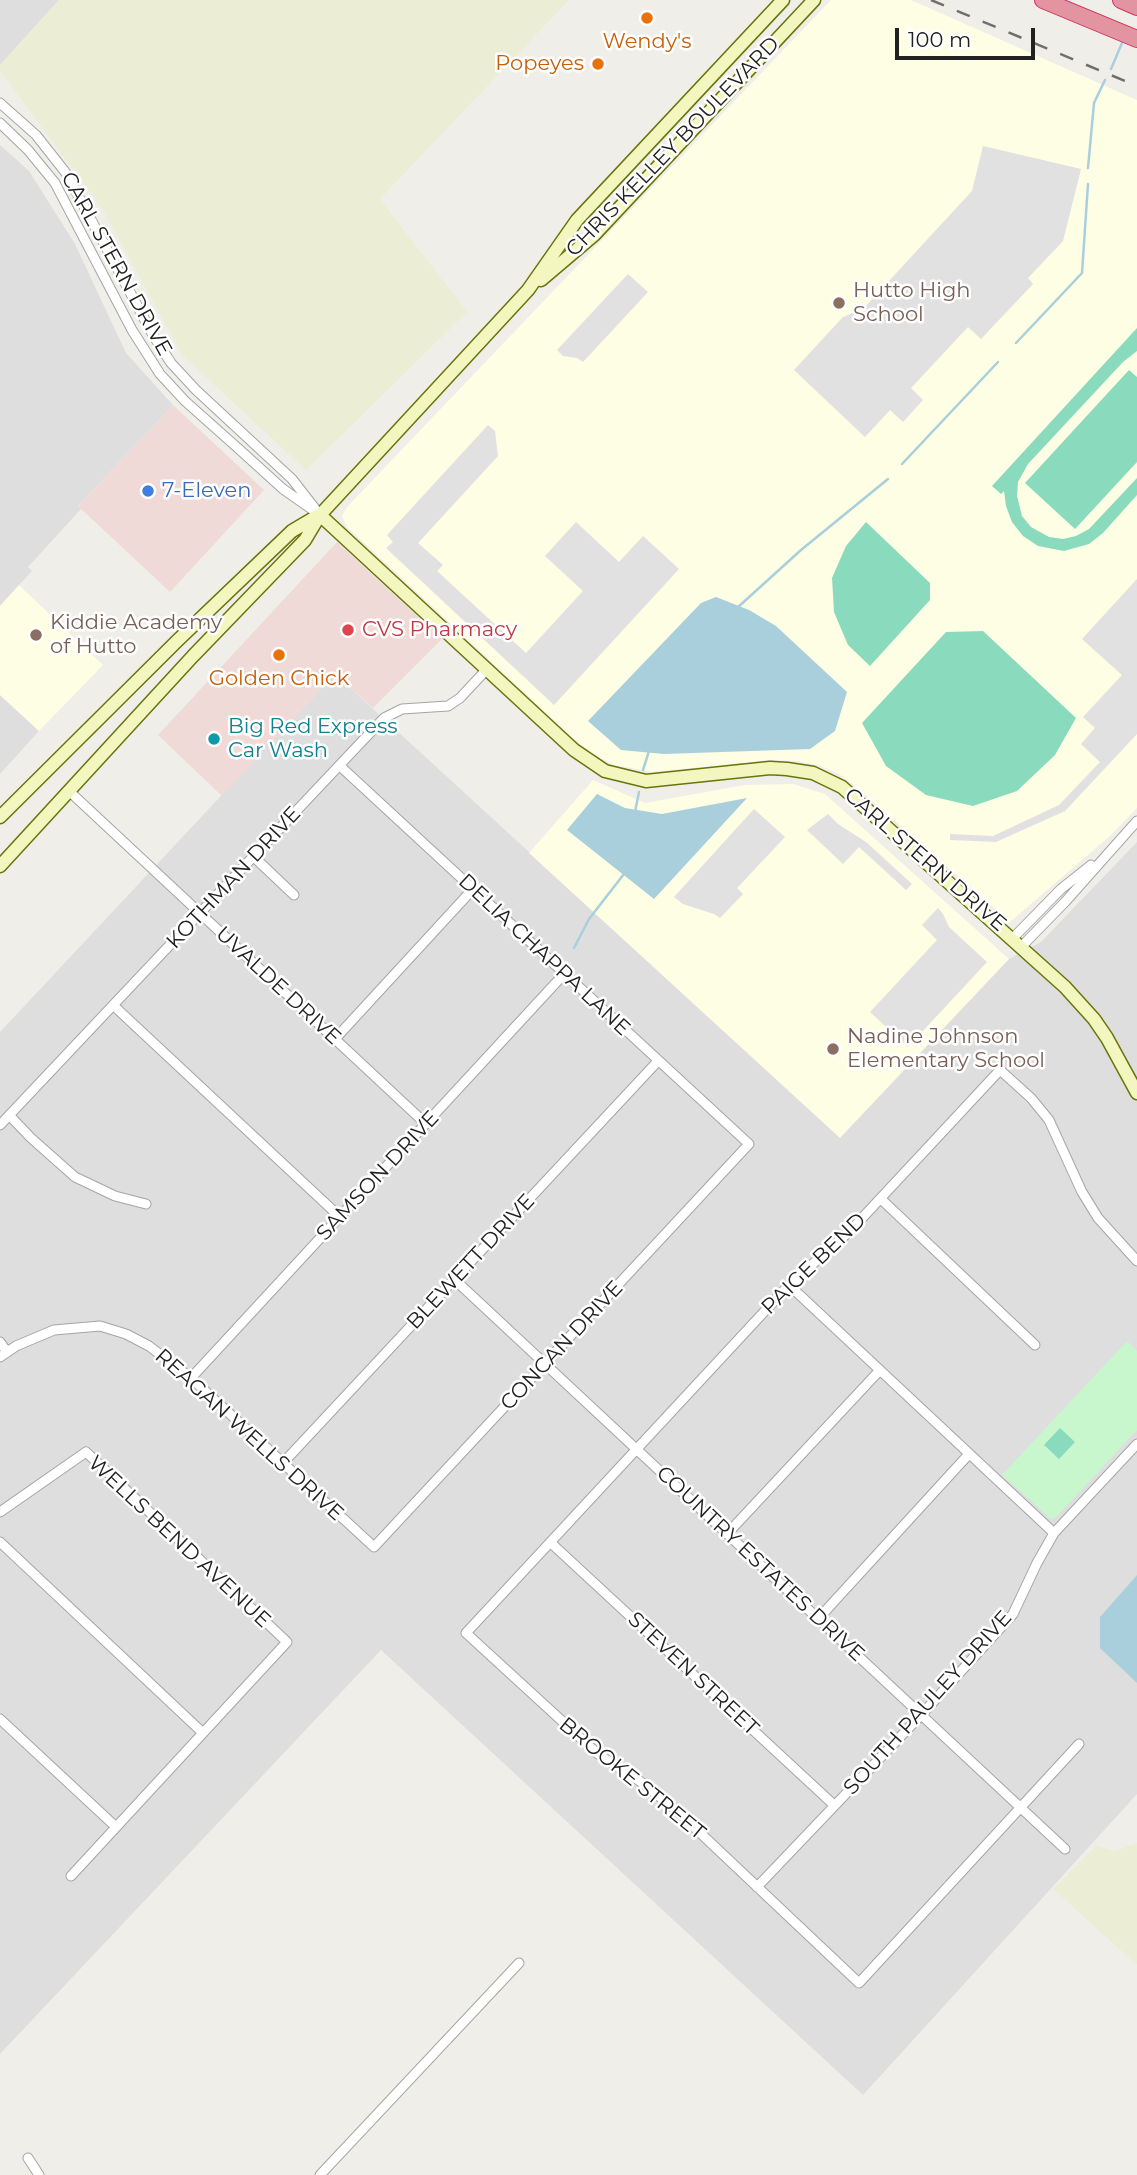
<!DOCTYPE html>
<style>
body{margin:0}
#map{position:relative;width:1137px;height:2175px;overflow:hidden;background:#f0eee8;font-family:Montserrat,sans-serif}
canvas{display:block}
.scale{position:absolute;left:895px;top:28px;width:140px;height:32px;box-sizing:border-box;border:4px solid #212121;border-top:0;padding-left:9px;font-size:21px;line-height:24px;white-space:nowrap;color:#212121;-webkit-text-stroke:5px #fff;paint-order:stroke}
</style>
<div id="map">
<canvas width="1137" height="2175"></canvas>
<div class="scale">100 m</div>
</div>
<script>
const ctx = document.querySelector('canvas').getContext('2d');
ctx.lineJoin = 'round';
function fillPath(path, color) { ctx.fillStyle = color; ctx.fill(path, 'evenodd'); }
const poly = rows => new Path2D(rows.map(r => 'M' + r).join(''));
function strokePath(path, color, width, dash) { ctx.strokeStyle = color; ctx.lineWidth = width; ctx.lineCap = dash ? 'butt' : 'round'; ctx.setLineDash(dash || []); ctx.stroke(path); }
function drawText(font, color, halo, rows, align = 'center') {
  ctx.font = font + ' Montserrat,sans-serif'; ctx.lineWidth = 5; ctx.setLineDash([]); ctx.textBaseline = 'middle'; ctx.strokeStyle = halo; ctx.fillStyle = color; for (const [text, x, y, turn = 0] of rows) {
    ctx.save(); ctx.translate(x, y); ctx.rotate((+turn || 0) * Math.PI / 180); ctx.textAlign = isNaN(turn) ? turn : align; if (halo) ctx.strokeText(text, 0, 0); ctx.fillText(text, 0, 0); ctx.restore();
  }
}
fillPath(poly([
 [0,0,59,0,0,65],
 [0,145,29,171,75,244,126,353,173,405,78,506,81,509,28,567,32,571,0,606],
 [335,674,601,918,1009,959,1041,942,1137,842,1137,1794,863,2095,381,1650,0,2054,0,1032],
 [0,695,39,731,0,774]
]), '#dedede');
fillPath(poly([
 [173,405,264,490,170,592,78,506],
 [337,542,442,639,373,708,335,674,222,796,158,735]
]), '#f0dad8');
fillPath(poly([
 [831,0,911,0,1137,100,1137,808,1110,836,1010,922,860,790,839,774,818,765,796,761,771,760,652,772,615,765,596,756,576,741,347,527,342,516,347,507],
 [19,585,103,665,39,731,0,695,0,606],
 [593,780,645,803,744,785,793,784,825,794,1009,959,840,1138,529,853]
]), '#fdfee3');
fillPath(poly([
 [59,0,569,0,380,199,467,312,306,470,182,355,103,210,0,71,0,65],
 [1137,1843,1137,1965,1053,1889,1096,1846,1114,1851]
]), '#ebeed4');
fillPath(poly([
 [1127,1341,1137,1351,1137,1430,1056,1517,1051,1519,1002,1475]
]), '#c8f7cd');
fillPath(poly([
 [1137,328,1137,351,1123,362,1028,464,1018,482,1017,496,1022,516,1031,527,1049,537,1063,539,1076,536,1089,529,1137,478,1137,495,1103,533,1089,544,1064,551,1038,546,1023,536,1012,522,1006,506,1004,491,1001,494,992,486],
 [1129,370,1137,377,1137,462,1075,529,1025,483],
 [866,522,930,583,930,600,870,666,848,645,834,612,832,578,846,546],
 [983,631,1076,718,1055,755,1017,791,973,806,926,795,886,766,862,723,946,632],
 [1060,1428,1075,1442,1059,1459,1044,1445]
]), '#8adbbe');
fillPath(poly([
 [983,146,1081,169,1063,241,1028,278,1033,284,981,339,968,327,911,388,923,400,903,422,890,410,865,437,794,370,843,317,864,308,972,191],
 [628,274,648,292,583,362,577,358,563,356,557,350],
 [488,425,495,431,498,456,418,543,443,565,437,571,526,653,583,591,545,556,576,522,619,562,643,536,679,569,554,705,386,548,393,542,387,535],
 [1137,579,1137,734,1065,811,996,842,950,840,950,834,993,836,1059,805,1100,762,1081,744,1095,728,1083,717,1122,675,1082,639],
 [754,809,785,837,737,888,743,894,720,918,714,914,683,904,674,897],
 [828,814,838,824,866,842,912,884,906,890,859,847,843,864,807,830],
 [938,908,943,914,949,927,987,962,908,1047,870,1012,937,940,922,925]
]), '#e1e1e1');
fillPath(poly([
 [716,597,749,610,776,626,847,692,835,731,810,749,664,754,621,750,588,721,701,603],
 [597,794,625,808,662,814,747,798,654,899,567,830],
 [1137,1575,1137,1683,1100,1648,1100,1617]
]), '#aacfdc');
strokePath(poly([
 [1111,69,1122,43],
 [1088,168,1094,103,1105,80],
 [1016,343,1082,273,1088,184],
 [902,464,998,362],
 [737,608,801,550,888,479],
 [643,770,649,751],
 [635,812,639,792],
 [574,948,589,919,624,874]
]), '#aacfdc', 2.5);
const street = poly([
 [0,103,36,135,66,173,153,335,171,363,196,390,292,479,320,515],
 [0,123,28,150,55,183,132,330,160,374,185,401,240,450,283,489,313,510],
 [69,791,426,1124],
 [254,857,294,895],
 [1013,938,1061,889,1091,865],
 [1022,946,1065,902,1137,821],
 [114,1006,340,1217],
 [335,1039,473,889],
 [10,1116,31,1138,75,1177,115,1196,146,1204],
 [0,1125,384,718,402,709,448,706,460,698,487,669],
 [881,1199,1035,1345],
 [454,1279,1065,1849],
 [789,1285,1054,1533],
 [0,1342,7,1352],
 [0,1357,16,1346,54,1330,100,1326,126,1334,149,1346,191,1378,374,1547,749,1144,340,766],
 [191,1378,564,974],
 [283,1463,658,1061],
 [0,1512,86,1452,287,1642,71,1876],
 [727,1534,880,1370],
 [0,1542,203,1733],
 [551,1543,834,1805],
 [818,1619,969,1454],
 [0,1719,116,1827],
 [1079,1744,859,1983,677,1811,644,1784,598,1754,466,1633,789,1285,851,1230,1000,1070,1031,1098,1049,1120,1082,1192,1098,1218,1137,1261],
 [757,1887,923,1713,1013,1614,1037,1563,1054,1533,1137,1444],
 [28,2158,39,2175],
 [320,2175,519,1963]
]);
const secondary = poly([
 [541,280,594,235,814,0],
 [320,515,574,750,605,771,646,781,770,768,787,769,813,773,842,787,1065,987,1094,1019,1107,1038,1137,1093],
 [0,817,177,641,292,531,319,515],
 [0,866,193,656,305,540,320,515,528,290,577,220,783,0]
]);
const highway = poly([
 [1043,0,1137,39],
 [1121,0,1137,7]
]);
strokePath(street, '#a5a5a5', 11);
strokePath(secondary, '#67750b', 15);
strokePath(highway, '#d33064', 18);
strokePath(street, '#fff', 9);
strokePath(secondary, '#f3f7bf', 12);
strokePath(highway, '#e394a1', 16);
strokePath(poly([
 [931,0,1137,86]
]), '#6f6f6f', 2.5, [14, 14]);
for (const [x, y, r, color] of [
 [647,18,7,"#e8710a"],
 [598,64,7,"#e8710a"],
 [839,303,7,"#8d6e63"],
 [148,491,7,"#3f7fe0"],
 [348,630,7,"#e0444e"],
 [36,635,7,"#8d6e63"],
 [279,655,7,"#e8710a"],
 [214,739,7,"#0f9aa8"],
 [833,1049,7,"#8d6e63"]
]) { const dot = new Path2D(); dot.arc(x, y, r, 0, 2 * Math.PI); ctx.fillStyle = color; ctx.fill(dot); strokePath(dot, '#fff', 2.5); }
drawText('21px', '#c56008', '#fff', [
 ["Wendy's",647,42],
 ["Popeyes",584,64,"right"],
 ["Golden Chick",279,679]
]);
drawText('21px', '#212121', '#fff', [
 ["CHRIS KELLEY BOULEVARD",673,147,-46],
 ["CARL STERN DRIVE",116,264,61],
 ["CARL STERN DRIVE",925,860,41],
 ["KOTHMAN DRIVE",234,878,-47],
 ["DELIA CHAPPA LANE",544,955,43],
 ["UVALDE DRIVE",278,986,43],
 ["SAMSON DRIVE",378,1176,-47],
 ["BLEWETT DRIVE",471,1262,-47],
 ["PAIGE BEND",814,1264,-44],
 ["CONCAN DRIVE",562,1346,-47],
 ["REAGAN WELLS DRIVE",249,1435,42],
 ["WELLS BEND AVENUE",179,1542,43],
 ["COUNTRY ESTATES DRIVE",760,1564,43],
 ["STEVEN STREET",693,1674,43],
 ["SOUTH PAULEY DRIVE",928,1703,-48],
 ["BROOKE STREET",632,1779,39]
]);
drawText('21px', '#785e54', '#fff', [
 ["Hutto High",853,291],
 ["School",853,315],
 ["Kiddie Academy",50,623],
 ["of Hutto",50,647],
 ["Nadine Johnson",847,1037],
 ["Elementary School",847,1061]
], 'left');
drawText('21px', '#366cbe', '#fff', [
 ["7-Eleven",162,491]
], 'left');
drawText('21px', '#be3a42', '#fff', [
 ["CVS Pharmacy",362,630]
], 'left');
drawText('21px', '#0d838f', '#fff', [
 ["Big Red Express",228,727],
 ["Car Wash",228,751]
], 'left');
</script>
